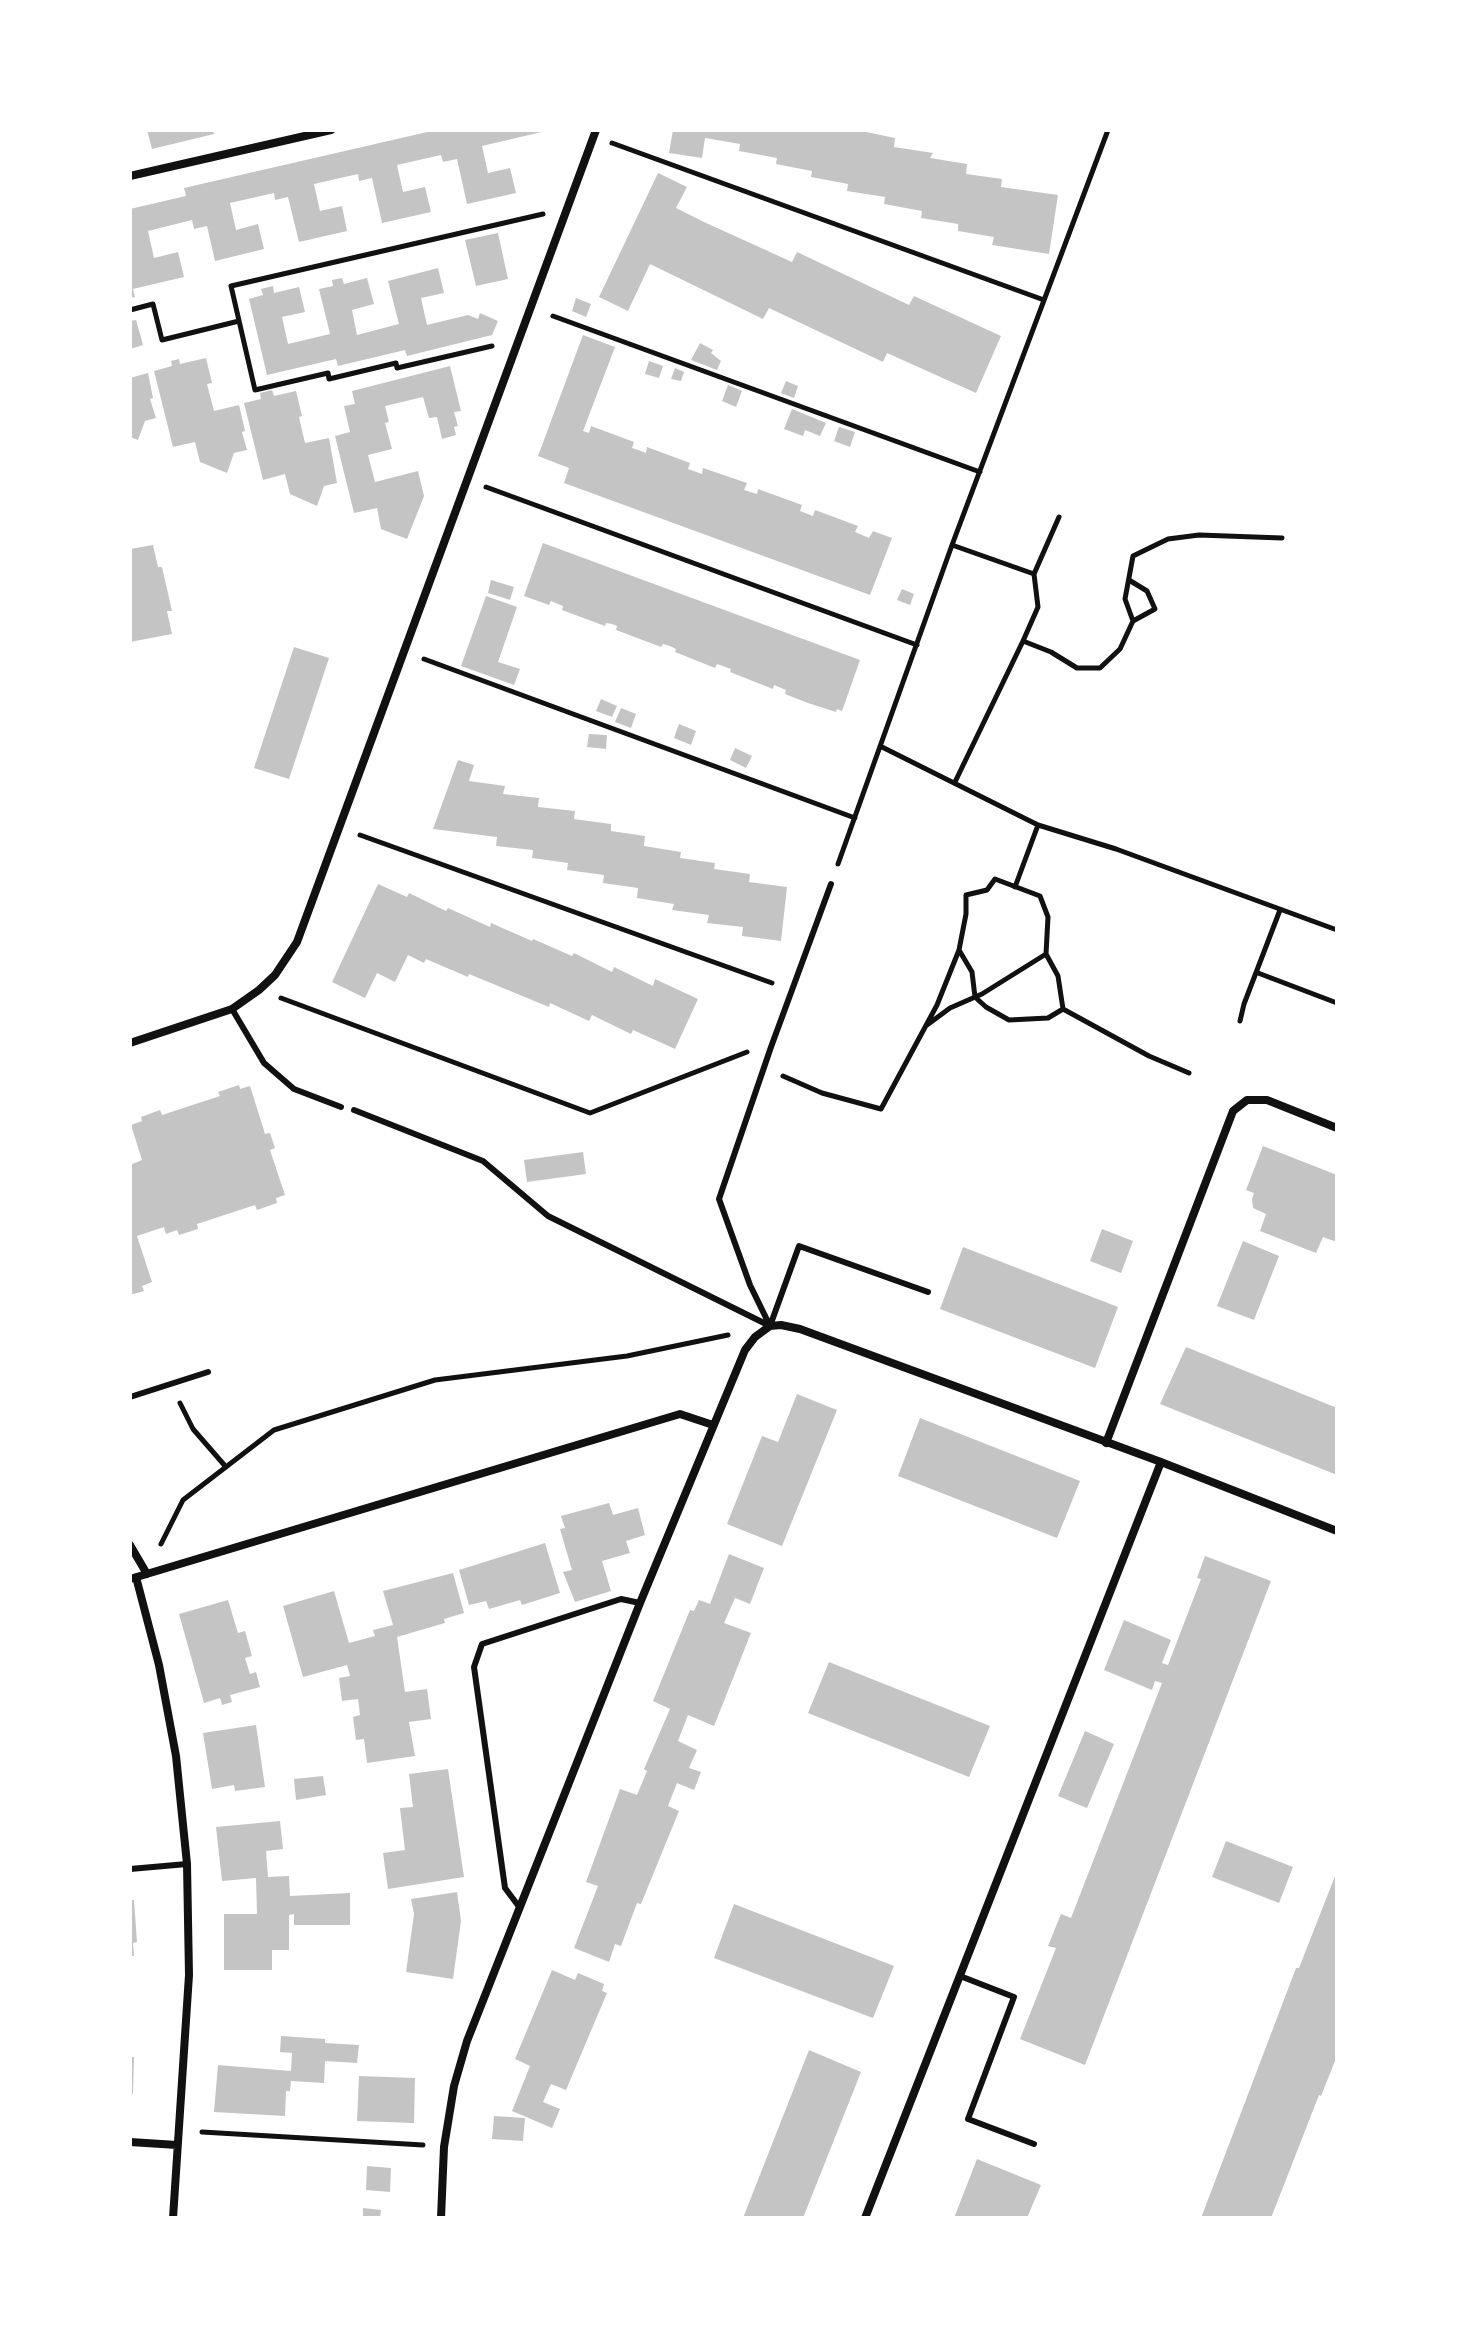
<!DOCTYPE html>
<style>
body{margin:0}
#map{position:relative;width:1467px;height:2348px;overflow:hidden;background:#fff;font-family:Raleway,sans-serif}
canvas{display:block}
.frame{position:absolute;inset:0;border:132px solid #fff;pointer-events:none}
</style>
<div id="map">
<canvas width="1467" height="2348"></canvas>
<div class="frame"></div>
</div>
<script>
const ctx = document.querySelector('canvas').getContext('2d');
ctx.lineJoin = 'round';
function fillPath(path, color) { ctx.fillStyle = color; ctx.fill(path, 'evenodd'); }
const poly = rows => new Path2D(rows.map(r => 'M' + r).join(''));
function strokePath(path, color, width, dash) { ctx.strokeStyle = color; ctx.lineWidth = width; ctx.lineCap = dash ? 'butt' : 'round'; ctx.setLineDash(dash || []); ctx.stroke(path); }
fillPath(poly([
 [147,130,213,130,214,134,152,149],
 [436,130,546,131,482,146,488,173,510,168,516,193,467,204,457,159,443,162,441,155,397,165,403,192,425,187,431,212,382,223,372,178,359,181,358,174,314,184,320,211,342,206,347,231,299,242,288,197,275,200,274,193,230,203,236,230,258,224,264,249,215,261,207,226,194,229,192,220,148,231,154,258,178,252,184,277,133,289,135,297,130,298,130,209,186,196,184,188],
 [673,130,857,130,895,138,894,147,933,153,930,158,967,164,966,174,1002,179,1001,187,1058,195,1049,254,992,245,994,237,958,231,958,224,921,218,922,211,884,204,885,197,847,191,848,184,811,177,812,171,776,164,777,158,739,151,740,144,705,138,702,158,669,153],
 [658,173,687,187,676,208,704,222,792,262,797,252,909,305,914,296,1001,336,976,393,887,353,883,362,769,308,763,319,650,264,628,311,599,297],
 [498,233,508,279,476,286,465,240],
 [438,268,444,293,421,298,427,325,468,315,478,319,480,313,498,321,492,335,407,356,405,350,338,366,336,359,267,375,249,299,263,295,261,289,273,286,274,293,299,287,305,312,282,317,288,344,330,334,319,289,333,286,332,280,342,278,344,284,367,278,374,304,352,310,357,335,399,324,388,281],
 [576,298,591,304,586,317,572,311],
 [136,320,143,345,130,349,130,321],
 [583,335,615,347,583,431,589,433,591,426,634,442,632,448,638,450,646,453,647,447,690,463,688,469,702,474,703,468,747,483,744,490,757,494,758,489,802,505,800,511,813,516,815,510,858,526,855,532,869,538,873,531,892,538,870,595,564,483,569,468,538,456],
 [700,343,713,350,711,353,721,361,717,370,691,360],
 [206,358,212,383,207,384,214,411,239,405,245,431,242,432,247,450,234,453,227,473,200,462,195,442,173,447,154,371,172,366,171,361,179,359,180,364],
 [649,361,663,366,659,378,645,374],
 [450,366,461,411,454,412,458,426,454,427,456,435,442,439,437,417,429,418,423,397,385,406,389,422,385,423,392,449,368,455,375,482,418,471,424,496,407,539,381,529,377,508,354,513,335,436,350,432,344,406,355,404,352,391],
 [675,368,684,372,681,381,671,379],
 [148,373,153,398,150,399,156,418,145,421,138,440,130,437,130,378],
 [786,381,798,386,794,398,781,393],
 [728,385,742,391,736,407,722,401],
 [272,390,274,396,296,391,302,416,299,417,305,443,329,438,337,483,324,486,317,506,290,494,285,474,263,480,244,403,261,399,260,393],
 [792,409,826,423,820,436,805,430,803,436,784,429],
 [839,427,855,432,850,447,834,441],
 [543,543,860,660,842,711,837,709,836,712,808,703,785,694,786,690,774,685,773,689,730,672,731,669,717,664,715,668,675,652,676,649,670,646,663,644,661,647,616,630,617,626,612,624,606,623,605,626,562,610,563,606,551,601,549,605,524,596],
 [153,545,158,567,162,567,172,611,167,611,172,634,130,642,130,549],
 [491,580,514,587,510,600,488,593],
 [902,589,914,594,910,605,897,600],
 [486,596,517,607,498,662,520,669,514,685,461,666],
 [294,647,329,658,289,779,254,768],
 [601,699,617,706,612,717,596,711],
 [621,708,636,714,631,728,615,722],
 [679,724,696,731,691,745,674,738],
 [589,734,607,735,606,749,587,747],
 [735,748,752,756,746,768,730,760],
 [458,760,474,765,469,781,505,786,503,794,539,798,538,807,575,811,574,819,611,824,611,831,645,836,644,846,681,852,680,858,715,863,714,869,750,874,749,882,787,887,781,941,742,936,743,927,707,923,709,915,672,910,674,904,637,898,638,888,603,883,604,875,567,870,568,863,532,858,533,850,496,846,497,837,433,829],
 [378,884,407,897,409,893,446,911,448,908,490,927,491,923,532,941,533,939,572,956,574,953,612,972,614,967,653,986,655,979,698,999,675,1049,633,1030,631,1034,592,1015,589,1021,550,1003,549,1007,469,974,468,977,426,959,424,963,408,955,395,982,377,973,365,998,332,982],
 [239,1085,240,1089,250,1086,265,1134,270,1133,275,1148,270,1150,285,1195,276,1198,277,1203,257,1210,255,1205,197,1224,198,1229,179,1235,177,1230,166,1234,164,1227,137,1236,152,1282,142,1286,144,1291,130,1295,130,1165,142,1160,131,1125,142,1121,141,1117,160,1110,162,1115,220,1096,218,1092],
 [1263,1146,1337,1175,1337,1242,1323,1237,1316,1253,1260,1231,1266,1214,1253,1208,1252,1199,1254,1193,1246,1190],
 [583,1152,586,1174,527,1182,524,1160],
 [1102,1229,1133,1241,1121,1273,1090,1261],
 [1243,1241,1279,1256,1254,1320,1217,1306],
 [963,1247,1118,1307,1095,1368,940,1309],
 [1186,1347,1337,1408,1337,1475,1160,1404],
 [797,1394,837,1410,782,1546,727,1524,762,1436,778,1442],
 [920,1418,1080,1481,1057,1538,898,1476],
 [609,1503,613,1515,638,1508,645,1535,626,1541,630,1553,602,1561,611,1591,575,1602,563,1572,572,1570,560,1529,565,1528,561,1516],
 [545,1543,560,1593,522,1605,520,1600,489,1609,486,1601,469,1605,459,1570],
 [729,1554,764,1568,750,1604,735,1598,724,1623,751,1633,714,1726,688,1715,678,1741,697,1750,689,1768,701,1772,694,1790,677,1783,668,1806,679,1811,641,1904,637,1903,621,1946,615,1944,609,1962,574,1948,598,1886,586,1882,620,1789,637,1795,647,1771,644,1769,670,1709,653,1701,690,1610,694,1611,699,1600,710,1604],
 [1205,1556,1271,1581,1085,2065,1020,2039,1056,1948,1048,1946,1061,1914,1071,1918,1162,1683,1155,1681,1152,1690,1104,1670,1124,1620,1171,1640,1162,1663,1168,1665,1201,1579,1197,1578],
 [453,1573,464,1613,444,1619,445,1623,397,1637,405,1692,427,1689,431,1719,409,1722,415,1756,367,1763,364,1739,356,1740,353,1717,360,1715,358,1699,342,1701,339,1678,350,1676,347,1665,303,1677,283,1606,334,1591,349,1643,375,1636,373,1630,393,1625,383,1591],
 [228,1600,238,1633,245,1631,252,1656,245,1658,250,1674,256,1672,260,1687,230,1695,232,1702,222,1705,220,1698,204,1703,179,1614],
 [829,1662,990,1726,969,1777,808,1713],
 [256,1725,265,1787,235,1791,234,1785,212,1789,203,1733],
 [1085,1731,1114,1744,1087,1808,1058,1796],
 [448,1769,464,1877,388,1889,383,1853,405,1850,400,1808,413,1807,409,1774],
 [323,1776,326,1795,296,1800,294,1779],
 [280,1821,283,1849,266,1851,268,1877,289,1876,290,1896,350,1893,350,1925,294,1925,294,1914,289,1915,289,1950,272,1950,272,1970,224,1970,224,1914,257,1914,256,1878,222,1881,216,1827],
 [1226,1841,1293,1867,1279,1903,1212,1877],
 [1337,1871,1337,2056,1321,2096,1319,2095,1271,2218,1201,2218,1296,1968,1299,1968],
 [457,1892,461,1921,453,1979,406,1972,414,1914,411,1899],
 [130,1900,134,1900,137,1942,133,1943,134,1956,130,1956],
 [734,1904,894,1966,873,2018,714,1958],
 [552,1970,575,1980,578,1973,604,1984,602,1991,607,1993,566,2090,551,2084,543,2102,560,2109,552,2128,512,2111,530,2066,515,2059],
 [281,2036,325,2039,325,2043,359,2045,357,2063,325,2061,324,2083,291,2081,290,2091,286,2091,285,2116,214,2112,218,2065,291,2071,292,2053,280,2052],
 [809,2050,861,2072,803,2218,743,2218],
 [130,2057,134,2057,133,2094,130,2094],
 [359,2076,415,2078,414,2123,357,2121],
 [494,2116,525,2118,523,2141,492,2139],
 [977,2159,1041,2185,1027,2218,954,2218],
 [367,2166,391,2168,390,2192,366,2190],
 [363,2208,381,2210,380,2218,363,2218]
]), '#c4c4c4');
strokePath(poly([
 [612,143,1044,300],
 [130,310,153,304,162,340,239,321],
 [553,316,980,472],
 [492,346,397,368,396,363,329,379,328,373,255,390,231,286,543,214],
 [486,487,917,645],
 [952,545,1034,574,1038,607,1023,641],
 [1034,574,1059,517],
 [1129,580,1147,591,1155,609,1133,621],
 [424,659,855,818],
 [880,746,1038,825],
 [955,782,1023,641,1051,652,1077,668,1100,668,1120,649,1133,621,1125,599,1133,556,1168,539,1199,535,1282,538],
 [360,835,772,983],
 [838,864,952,545,1108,130],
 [1015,887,1038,825,1116,849,1337,930],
 [959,950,972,972,975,997,986,1007,1009,1020,1048,1018,1063,1009],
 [1258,973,1337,1003],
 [281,998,590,1113,747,1052],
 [1063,1009,1149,1056,1189,1073],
 [1240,1021,1244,1004,1280,910],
 [927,1025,950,1008,982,994,1046,954],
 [783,1076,822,1093,881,1109,937,1005,959,950,966,914,966,895,987,890,995,879,1040,896,1048,917,1046,954,1058,976,1063,1009],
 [180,1403,193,1429,226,1467],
 [161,1544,183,1500,274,1430,435,1380,627,1356,728,1335],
 [202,2132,423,2145]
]), '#111', 5);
strokePath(poly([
 [232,1009,264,1063,294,1089,341,1107],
 [354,1110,483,1161,548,1216,770,1326],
 [770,1326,750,1285,719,1199,771,1047,831,884],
 [770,1326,799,1246,928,1292],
 [130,1397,208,1372],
 [130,1869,187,1864],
 [520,1908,505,1888,474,1667,482,1644,621,1599,640,1603],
 [960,1976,1014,1997,968,2119,1034,2144]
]), '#111', 6);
strokePath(poly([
 [130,176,331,130],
 [130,1043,232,1009,259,990,275,975,297,942,596,130],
 [1106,1443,1233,1111,1247,1100,1267,1100,1337,1128],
 [130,1545,147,1574],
 [136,1577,159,1665,176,1756,187,1864,189,1975,173,2218],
 [130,1579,680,1414,713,1425],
 [130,2142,177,2145],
 [441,2218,444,2147,454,2086,467,2041,640,1603,745,1350,755,1337,770,1326,781,1325,800,1329,1161,1462,1337,1531],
 [865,2218,1161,1462]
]), '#111', 8);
</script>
